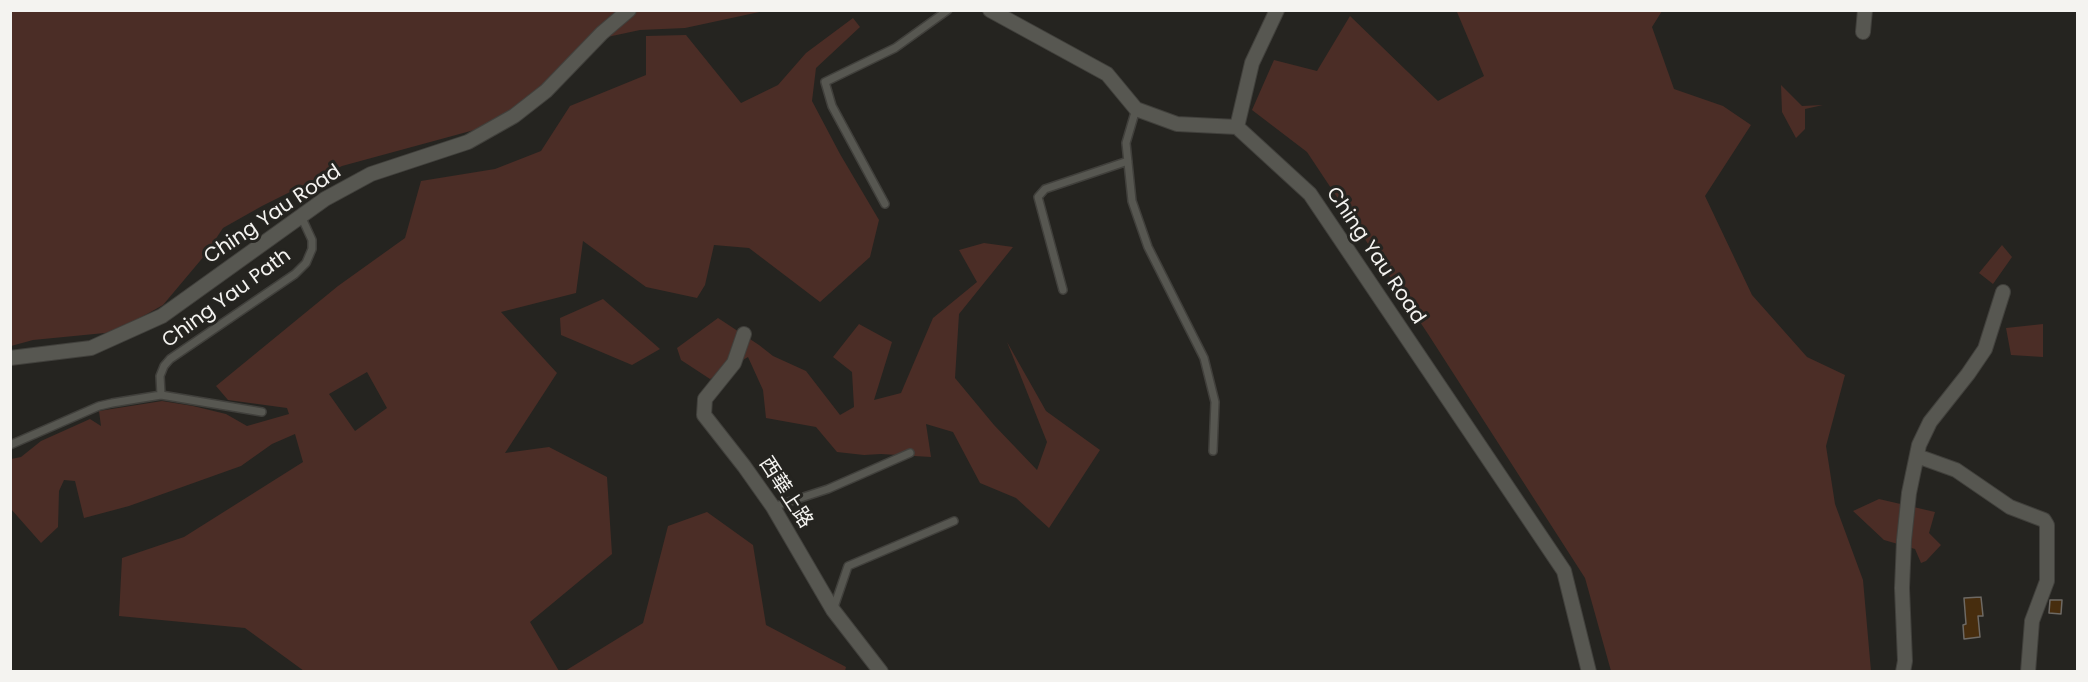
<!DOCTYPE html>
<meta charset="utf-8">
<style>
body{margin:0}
#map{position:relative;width:2088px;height:682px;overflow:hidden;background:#252420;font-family:Poppins,sans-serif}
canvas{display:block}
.frame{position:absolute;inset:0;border:12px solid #f4f3f0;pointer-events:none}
</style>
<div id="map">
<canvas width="2088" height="682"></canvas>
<div class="frame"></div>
</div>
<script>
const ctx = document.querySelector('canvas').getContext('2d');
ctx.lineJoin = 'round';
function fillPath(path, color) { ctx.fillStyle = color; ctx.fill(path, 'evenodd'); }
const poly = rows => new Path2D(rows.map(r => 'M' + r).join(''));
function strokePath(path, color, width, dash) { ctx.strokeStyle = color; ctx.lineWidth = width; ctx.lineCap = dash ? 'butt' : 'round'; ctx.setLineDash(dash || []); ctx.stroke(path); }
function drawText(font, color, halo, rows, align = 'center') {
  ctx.font = font + ' Poppins,"Noto Sans TC",sans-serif'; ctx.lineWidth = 6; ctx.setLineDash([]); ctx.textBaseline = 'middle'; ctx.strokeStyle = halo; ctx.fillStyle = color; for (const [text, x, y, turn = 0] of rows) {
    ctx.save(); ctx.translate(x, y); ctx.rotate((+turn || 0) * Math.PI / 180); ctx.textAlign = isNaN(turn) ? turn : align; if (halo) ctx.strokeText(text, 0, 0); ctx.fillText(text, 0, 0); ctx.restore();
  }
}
fillPath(poly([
 [11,11,764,11,685,28,640,30,584,42,511,120,342,166,262,206,223,228,205,255,163,305,115,332,33,340,11,346],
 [1459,11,1662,11,1652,27,1674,89,1723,106,1751,125,1705,196,1752,295,1807,357,1845,375,1826,446,1835,504,1863,580,1871,671,1611,671,1585,578,1428,334,1307,152,1252,110,1274,60,1317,71,1350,16,1438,101,1484,76,1457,12],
 [853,18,860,27,816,68,812,101,840,154,879,220,870,257,820,302,749,248,714,245,705,285,697,298,646,287,583,241,576,293,501,312,557,373,505,453,549,447,607,477,612,554,530,622,559,671,304,671,245,628,119,616,122,558,184,537,303,462,295,434,272,444,241,466,129,506,84,518,75,481,64,480,59,491,58,527,41,543,11,509,11,459,21,457,41,441,90,419,101,426,99,411,162,401,193,406,226,414,247,426,289,414,287,408,228,400,216,386,338,286,405,238,421,181,495,169,541,151,570,106,646,75,646,36,686,35,741,103,778,85,806,53],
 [367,372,387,408,355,431,329,394],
 [1781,85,1802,106,1823,105,1805,109,1805,129,1796,138,1782,112],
 [984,243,1013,247,959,314,955,378,994,425,1037,470,1047,442,1007,342,1046,411,1100,450,1049,528,1016,498,980,483,953,432,926,424,931,457,881,454,864,455,837,452,816,427,766,418,763,390,748,357,710,379,681,360,677,348,718,318,759,345,773,356,806,371,840,415,854,407,852,372,833,357,859,324,892,342,874,400,901,393,933,318,977,282,959,250],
 [2002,245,2012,257,1993,284,1979,273],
 [603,299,660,349,632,365,561,335,560,318],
 [2043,324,2043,357,2011,355,2006,328],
 [1879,499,1935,512,1929,533,1941,545,1926,561,1921,563,1915,549,1884,540,1853,511],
 [707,512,753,545,766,625,846,667,845,671,565,671,643,623,668,526]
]), '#4b2d26');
const building = poly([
 [1981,597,1983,616,1978,616,1980,637,1964,639,1963,625,1966,624,1964,598,1981,597],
 [2050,600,2062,600,2061,614,2049,613,2050,600]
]);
fillPath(building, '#472d0e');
strokePath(building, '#6d6964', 1.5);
const service = poly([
 [1136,109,1126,143,1132,201,1148,247,1204,358,1215,402,1213,451],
 [885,204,832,106,825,82,895,48,948,10],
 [1063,290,1038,197,1045,189,1128,161],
 [161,395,262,412],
 [10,445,99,406,112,403,161,395,160,376,164,366,170,359,295,274,306,263,312,249,312,240,301,216],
 [773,507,828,489,910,453],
 [833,610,848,566,954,521]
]);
const minor = poly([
 [990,10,1107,74,1136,109,1177,124,1237,127,1310,194,1564,571,1589,672],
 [1863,32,1865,10],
 [1237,127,1252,63,1277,10],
 [744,334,734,363,705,399,704,415,744,466,773,507,833,610,881,672],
 [10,358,91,348,162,316,325,199,371,174,468,142,514,116,546,91,602,33,629,10],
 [1917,456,1956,470,2010,507,2044,520,2047,525,2047,581,2032,621,2028,672],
 [1903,672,1905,661,1902,588,1904,540,1909,493,1919,445,1930,422,1968,374,1985,349,2003,292]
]);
strokePath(service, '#41403c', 10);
strokePath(minor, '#41403c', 16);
strokePath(service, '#575751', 7);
strokePath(minor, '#575751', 14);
drawText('20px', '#f4f3f0', '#252420', [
 ["Ching Yau Road",273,215,-34],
 ["Ching Yau Road",1375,256,56],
 ["Ching Yau Path",227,299,-36],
 ["西華上路",785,493,57]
]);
</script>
